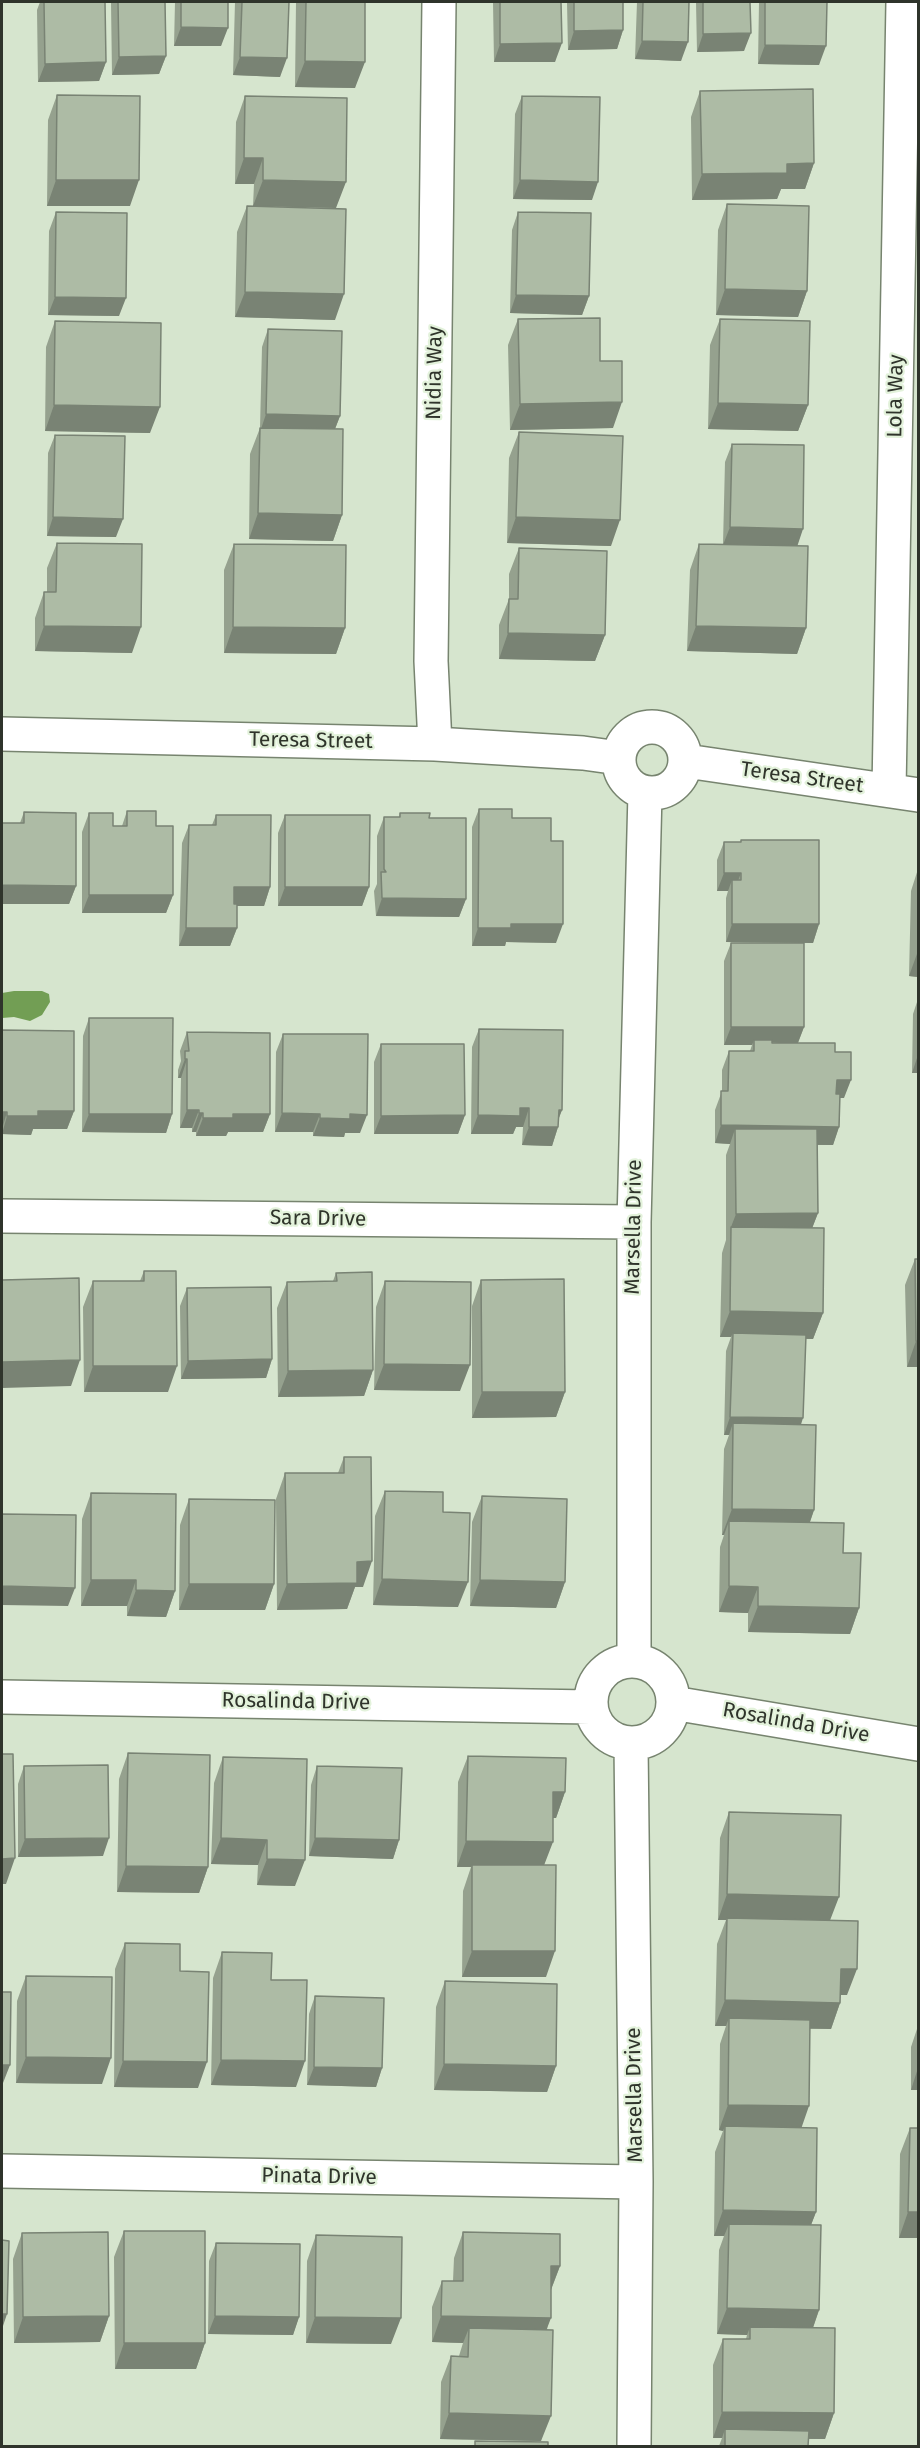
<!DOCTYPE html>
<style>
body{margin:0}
#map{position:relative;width:920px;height:2448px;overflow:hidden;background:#d6e5ce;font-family:"Fira Sans",sans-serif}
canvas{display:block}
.frame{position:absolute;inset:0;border:3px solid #2f342b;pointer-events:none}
</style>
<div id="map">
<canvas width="920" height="2448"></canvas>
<div class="frame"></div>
</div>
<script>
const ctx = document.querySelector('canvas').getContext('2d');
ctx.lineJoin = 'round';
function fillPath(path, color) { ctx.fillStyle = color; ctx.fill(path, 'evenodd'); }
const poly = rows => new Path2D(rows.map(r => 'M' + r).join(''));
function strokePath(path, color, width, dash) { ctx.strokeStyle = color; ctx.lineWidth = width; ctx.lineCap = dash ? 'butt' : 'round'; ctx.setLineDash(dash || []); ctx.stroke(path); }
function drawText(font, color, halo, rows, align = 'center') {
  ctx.font = font + ' "Fira Sans",sans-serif'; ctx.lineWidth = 4.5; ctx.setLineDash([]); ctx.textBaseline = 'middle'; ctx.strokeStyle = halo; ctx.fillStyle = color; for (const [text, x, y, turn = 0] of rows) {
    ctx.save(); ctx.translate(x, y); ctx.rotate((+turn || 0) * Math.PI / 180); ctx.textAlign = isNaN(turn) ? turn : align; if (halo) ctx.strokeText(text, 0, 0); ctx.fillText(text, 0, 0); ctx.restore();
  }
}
fillPath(poly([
 [14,991,42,991,49,994,50,1002,42,1015,30,1021,14,1017,2,1018,2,993]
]), '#729e54');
const street = poly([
 '619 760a33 33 0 1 1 66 0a33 33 0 1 1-66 0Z',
 [2,734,435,744,583,753,619,758],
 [435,744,431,661,439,2],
 [686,761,918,795],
 [889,790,903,2],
 [2,1216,634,1222],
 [634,1660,634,1222,645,793],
 '591 1702a41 41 0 1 1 82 0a41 41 0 1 1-82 0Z',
 [2,1697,590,1707],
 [673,1703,918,1744],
 [631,1744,636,2182,634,2446],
 [2,2171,636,2182]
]);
strokePath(street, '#77846f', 36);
strokePath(street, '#fff', 33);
fillPath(poly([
 [40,2,44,2,106,62,99,81,38,82,37,10],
 [111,2,165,2,166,56,159,74,112,75],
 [175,2,228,2,221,46,174,46],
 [235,2,289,2,280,77,233,75],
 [296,2,365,2,355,88,295,87],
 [493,2,561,2,555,62,494,62],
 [567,2,623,2,623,30,617,49,568,50],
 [637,2,689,2,681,61,635,59],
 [696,2,750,2,744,51,697,52],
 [759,2,827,2,819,65,758,64],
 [700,91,814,163,805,189,781,189,777,199,692,200,691,117],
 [57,95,130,206,47,206,48,120],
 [245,96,336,208,262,206,335,320,235,317,237,232,247,206,253,206,254,184,235,184,236,122],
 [522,96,592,200,513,199,515,114],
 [727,204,807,291,798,317,716,315,718,230],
 [56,212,119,316,48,315,49,231],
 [518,212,589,296,582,315,510,313,512,230],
 [518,319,600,361,613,428,510,430,508,345],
 [720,319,808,405,798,431,708,429,710,345],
 [55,321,150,433,45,431,46,347],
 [268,329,340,416,335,429,342,515,333,541,249,539,250,454,260,428,262,347],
 [519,432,611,546,507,543,509,458],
 [55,435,116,537,47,536,48,453],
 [732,444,797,546,806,628,797,654,687,651,690,570,699,544,723,544,725,462],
 [57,543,132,653,35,651,35,618,44,592,47,592,47,568],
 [234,544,345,628,336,654,224,653,224,570],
 [519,548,605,635,595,661,499,659,499,625,509,599,509,574],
 [479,809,512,818,551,841,556,943,506,942,505,946,472,946,472,827],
 [127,811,156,826,173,895,166,913,82,913,82,832,89,813,113,826,122,826],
 [24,812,76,886,69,904,2,904,2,823,20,823],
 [400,813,429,818,466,899,459,917,376,916,374,891,377,884,377,836,384,817,399,817],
 [216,815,270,887,264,906,237,906,237,928,230,946,179,946,182,843,189,825,212,825],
 [285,815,369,887,362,906,278,906,278,833],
 [741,840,819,924,813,943,726,942,726,898,728,891,717,891,717,860,724,842,741,842],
 [918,869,918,977,909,976,911,891],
 [731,943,804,1027,798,1043,835,1052,844,1098,840,1098,839,1127,833,1145,817,1145,818,1213,812,1228,823,1313,813,1339,806,1339,801,1424,814,1510,810,1522,843,1553,859,1608,850,1634,748,1632,748,1613,719,1612,720,1547,724,1535,722,1535,724,1449,729,1435,724,1435,726,1351,731,1337,720,1337,722,1253,726,1240,726,1155,730,1144,715,1143,715,1110,722,1091,722,1070,729,1051,750,1051,752,1045,724,1045,724,961],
 [918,999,918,1073,912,1073,913,1014],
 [89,1018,172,1114,166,1133,82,1132,83,1036],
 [479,1029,562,1110,559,1118,558,1127,552,1146,522,1145,523,1127,516,1127,513,1134,471,1134,472,1047],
 [2,1030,74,1111,67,1129,33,1129,31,1135,2,1134],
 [187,1032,270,1114,263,1132,228,1132,226,1136,196,1136,196,1132,192,1132,192,1128,180,1128,181,1078,178,1078,178,1070,181,1061,180,1051],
 [283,1034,360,1133,345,1133,344,1137,313,1136,313,1132,275,1132,276,1052],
 [381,1044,465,1115,458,1134,374,1134,374,1062],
 [915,1259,918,1259,918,1367,907,1367,905,1285],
 [144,1271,168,1392,84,1392,83,1307,93,1281,140,1281],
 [336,1273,373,1370,364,1396,278,1397,277,1308,287,1282,333,1281],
 [481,1280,565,1392,556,1417,472,1418,472,1306],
 [385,1281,460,1391,374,1390,376,1307],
 [187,1288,272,1359,266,1378,181,1379,180,1306],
 [344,1457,363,1587,355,1587,347,1609,277,1610,276,1499,285,1473,338,1473],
 [385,1491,443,1512,458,1607,373,1605,375,1516],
 [91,1493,175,1591,166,1617,127,1616,127,1606,81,1606,82,1519],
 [482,1496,565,1582,556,1608,470,1606,472,1522],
 [189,1499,274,1584,265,1610,179,1610,180,1525],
 [128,1753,208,1867,199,1893,117,1892,119,1779],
 [468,1756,565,1792,556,1818,553,1818,544,1865,546,1977,462,1977,463,1891,471,1867,457,1867,458,1782],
 [223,1757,295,1886,257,1885,258,1865,211,1864,214,1783],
 [24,1766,103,1856,18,1857,18,1784],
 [317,1766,399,1840,393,1859,309,1856,311,1785],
 [729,1812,830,1920,847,1995,840,1995,840,2003,831,2029,810,2029,801,2128,816,2212,811,2225,819,2310,813,2328,834,2413,825,2439,808,2439,808,2446,719,2446,722,2438,713,2438,713,2365,723,2339,746,2339,747,2335,717,2334,719,2250,724,2236,714,2236,715,2152,723,2131,719,2130,720,2044,726,2026,715,2026,717,1944,726,1920,718,1920,720,1838],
 [125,1943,180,1971,198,2088,114,2087,115,1969],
 [222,1952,271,1980,296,2087,211,2085,213,1978],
 [26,1976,102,2084,16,2083,17,2001],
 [445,1981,556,2066,547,2092,434,2090,436,2007],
 [315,1996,382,2068,376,2087,307,2085,309,2014],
 [918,2026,918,2090,911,2090,911,2047],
 [910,2128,918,2128,918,2238,899,2238,900,2154],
 [124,2231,205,2343,196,2369,115,2369,114,2257],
 [463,2232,560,2266,551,2290,547,2330,541,2441,440,2439,441,2382,451,2356,459,2356,463,2343,432,2342,432,2307,442,2281,453,2281,454,2258],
 [22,2233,109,2316,100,2342,14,2343,13,2259],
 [316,2235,391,2344,306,2343,307,2261],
 [216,2243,299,2317,293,2335,208,2334,209,2261]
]), '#95a18e');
fillPath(poly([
 [181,27,228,28,221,46,174,46],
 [623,30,617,49,568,50,574,31],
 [751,33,744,51,697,52,703,34],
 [642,41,688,42,681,61,635,59],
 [562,43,555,62,494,62,500,44],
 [765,45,826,46,819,65,758,64],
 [166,56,159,74,112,75,119,57],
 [240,57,287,58,280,77,233,75],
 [305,61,365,62,355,88,295,87],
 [106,62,99,81,38,82,45,64],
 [244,158,263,158,254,184,235,184],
 [814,163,805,189,781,189,777,199,692,200,702,174,787,164],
 [56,180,139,180,130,206,47,206],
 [263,180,346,182,336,208,253,206],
 [520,180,598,182,592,200,513,199],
 [725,289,807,291,798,317,716,315],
 [245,292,344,294,335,320,235,317],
 [516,295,589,296,582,315,510,313],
 [55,297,126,298,119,316,48,315],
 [622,402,613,428,510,430,520,404],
 [718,403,808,405,798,431,708,429],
 [54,405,160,407,150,433,45,431],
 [266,414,340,416,333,434,260,432],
 [258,513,342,515,333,541,249,539],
 [53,517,123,519,116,537,47,536],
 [516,517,620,520,611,546,507,543],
 [730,527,803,529,797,547,723,545],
 [44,626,141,627,132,653,35,651],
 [696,626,806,628,797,654,687,651],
 [233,627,345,628,336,654,224,653],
 [508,633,605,635,595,661,499,659],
 [724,873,741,873,734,891,732,880,728,891,717,891],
 [2,885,76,886,69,904,2,904],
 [234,887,270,887,264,906,228,906],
 [285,887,369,887,362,906,278,906],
 [89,895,173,895,166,913,82,913],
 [382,898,466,899,459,917,376,916],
 [511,924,563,924,556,943,506,942,505,946,472,946,478,928],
 [732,924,819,924,813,943,726,942],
 [186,928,237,928,230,946,179,946],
 [918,951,918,977,909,976],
 [731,1027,804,1027,797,1045,754,1040,752,1045,724,1045],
 [918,1055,918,1073,912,1073],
 [185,1059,187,1059,181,1078,178,1078],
 [837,1080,851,1080,844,1098,830,1098],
 [520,1108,529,1108,523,1127,516,1127,513,1134,471,1134,478,1115],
 [187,1110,199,1110,192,1128,180,1128],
 [559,1110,562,1110,555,1127,558,1127,552,1146,522,1145,529,1127],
 [38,1111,74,1111,67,1129,33,1129,31,1135,2,1134,7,1116],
 [2,1112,7,1112,2,1129],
 [199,1113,203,1113,196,1132,192,1132],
 [282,1113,320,1114,313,1132,275,1132],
 [89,1114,172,1114,166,1133,82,1132],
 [233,1114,270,1114,263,1132,228,1132,226,1136,196,1136,203,1118],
 [350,1114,367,1115,360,1133,345,1133,344,1137,313,1136,320,1118],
 [465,1115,458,1134,374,1134,381,1116],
 [721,1125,839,1127,833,1145,735,1144,735,1129,730,1144,715,1143],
 [818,1213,808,1239,731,1227,736,1214],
 [730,1311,823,1313,813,1339,733,1337,733,1333,731,1337,720,1337],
 [916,1341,918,1341,918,1367,907,1367],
 [272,1359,266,1378,181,1379,188,1361],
 [80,1360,71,1386,2,1388,2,1362],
 [384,1364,470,1365,460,1391,374,1390],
 [93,1366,177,1366,168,1392,84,1392],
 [373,1370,364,1396,278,1397,288,1371],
 [482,1392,565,1392,556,1417,472,1418],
 [730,1417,803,1418,797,1437,733,1423,729,1435,724,1435],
 [732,1509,814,1510,805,1536,729,1521,724,1535,722,1535],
 [372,1561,363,1587,355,1587,347,1609,277,1610,287,1584,357,1562],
 [382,1579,468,1582,458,1607,373,1605],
 [91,1580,136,1580,127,1606,81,1606],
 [480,1580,565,1582,556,1608,470,1606],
 [189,1584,274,1584,265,1610,179,1610],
 [2,1586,75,1588,68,1606,2,1605],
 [729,1586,758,1587,748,1613,719,1612],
 [136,1590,175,1591,166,1617,127,1616],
 [758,1606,859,1608,850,1634,748,1632],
 [553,1792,565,1792,556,1818,544,1818],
 [109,1838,103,1856,18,1857,25,1839],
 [221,1838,267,1840,258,1865,211,1864],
 [315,1838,399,1840,393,1859,309,1856],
 [466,1841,553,1842,543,1868,472,1865,471,1867,457,1867],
 [15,1858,6,1884,2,1884,2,1859],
 [267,1859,305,1860,295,1886,257,1885],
 [126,1866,208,1867,199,1893,117,1892],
 [727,1894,839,1897,829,1923,727,1918,726,1920,718,1920],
 [472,1951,555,1951,546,1977,462,1977],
 [841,1969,857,1969,847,1995,832,1995],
 [725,2000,840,2003,831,2029,729,2026,729,2018,726,2026,715,2026],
 [26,2057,111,2058,102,2084,16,2083],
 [221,2060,305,2061,296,2087,211,2085],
 [123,2061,207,2062,198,2088,114,2087],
 [444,2064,556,2066,547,2092,434,2090],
 [2,2065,10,2065,3,2083,2,2083],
 [314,2067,382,2068,376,2087,307,2085],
 [918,2068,918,2090,911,2090],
 [728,2105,809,2106,800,2132,725,2126,723,2131,719,2130],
 [723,2210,816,2212,806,2238,729,2224,724,2236,714,2236],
 [908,2212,918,2212,918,2238,899,2238],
 [551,2266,560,2266,550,2292],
 [727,2308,819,2310,810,2336,750,2327,747,2335,717,2334],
 [2,2314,7,2314,2,2329],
 [109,2316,100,2342,14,2343,23,2317],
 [215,2316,299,2317,293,2335,208,2334],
 [441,2316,551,2318,541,2344,469,2328,463,2343,432,2342],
 [315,2317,401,2318,391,2344,306,2343],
 [124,2343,205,2343,196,2369,115,2369],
 [722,2412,834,2413,825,2439,725,2438,725,2429,722,2438,713,2438],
 [449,2413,551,2416,541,2441,440,2439]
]), '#798374');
const building = poly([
 [44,2,105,2,106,62,45,64,44,2],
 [118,2,165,2,166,56,119,57,118,2],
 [181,2,228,2,228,28,181,27,181,2],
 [242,2,289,2,287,58,240,57,242,2],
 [306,2,365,2,365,62,305,61,306,2],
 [500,2,561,2,562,43,500,44,500,2],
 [574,2,623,2,623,30,574,31,574,2],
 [643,2,689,2,688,42,642,41,643,2],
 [703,2,750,2,751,33,703,34,703,2],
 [765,2,827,2,826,46,765,45,765,2],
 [813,89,814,163,787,164,787,173,702,174,700,91,813,89],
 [57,95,140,96,139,180,56,180,57,95],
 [245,96,347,98,346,182,263,180,263,158,244,158,245,96],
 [522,96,600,97,598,182,520,180,522,96],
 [727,204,809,206,807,291,725,289,727,204],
 [247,206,346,209,344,294,245,292,247,206],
 [56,212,127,213,126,298,55,297,56,212],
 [518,212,591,213,589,296,516,295,518,212],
 [600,318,600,361,622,361,622,402,520,404,518,319,600,318],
 [720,319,810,321,808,405,718,403,720,319],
 [55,321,161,323,160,407,54,405,55,321],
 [268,329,342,331,340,416,266,414,268,329],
 [260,428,343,429,342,515,258,513,260,428],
 [519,432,623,436,620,520,516,517,519,432],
 [55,435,125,436,123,519,53,517,55,435],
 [732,444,804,445,803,529,730,527,732,444],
 [57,543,142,544,141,627,44,626,44,592,56,592,57,543],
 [234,544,346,545,345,628,233,627,234,544],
 [699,544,808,546,806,628,696,626,699,544],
 [519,548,607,551,605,635,508,633,509,599,518,599,519,548],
 [479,809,512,809,512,818,551,818,551,841,563,841,563,924,511,924,511,928,478,928,479,809],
 [127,811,156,811,156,826,173,826,173,895,89,895,89,813,113,813,113,826,127,826,127,811],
 [24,812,76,813,76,886,2,885,2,823,24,823,24,812],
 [400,813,430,813,429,818,466,818,466,899,382,898,381,872,386,872,384,869,384,817,400,817,400,813],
 [216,815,271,815,270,887,234,887,234,904,237,904,237,928,186,928,189,825,216,825,216,815],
 [285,815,370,815,369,887,285,887,285,815],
 [741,840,819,840,819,924,732,924,732,880,741,880,741,873,724,873,724,842,741,842,741,840],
 [731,943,804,943,804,1027,731,1027,731,943],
 [89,1018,173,1018,172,1114,89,1114,89,1018],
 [479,1029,563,1030,562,1110,559,1110,558,1127,529,1127,529,1108,520,1108,520,1116,478,1115,479,1029],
 [2,1030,74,1031,74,1111,38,1111,38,1116,7,1116,7,1112,2,1112,2,1030],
 [187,1032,270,1033,270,1114,233,1114,233,1118,203,1118,203,1113,199,1113,199,1110,187,1110,187,1059,185,1059,185,1051,189,1051,187,1032],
 [283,1034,368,1034,367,1115,350,1114,350,1119,320,1118,320,1114,282,1113,283,1034],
 [754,1040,772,1040,772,1043,835,1043,835,1052,851,1052,851,1080,837,1080,836,1094,840,1094,839,1127,721,1125,721,1091,728,1091,729,1051,754,1051,754,1040],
 [381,1044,464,1044,465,1115,381,1116,381,1044],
 [735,1129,817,1129,818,1213,736,1214,735,1129],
 [731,1227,824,1228,823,1313,730,1311,731,1227],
 [915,1259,918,1259,918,1341,916,1341,915,1259],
 [144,1271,176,1271,177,1366,93,1366,93,1281,144,1281,144,1271],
 [372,1272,373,1370,288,1371,287,1282,337,1281,336,1273,372,1272],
 [79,1278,80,1360,2,1362,2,1280,79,1278],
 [564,1279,565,1392,482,1392,481,1280,564,1279],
 [385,1281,471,1282,470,1365,384,1364,385,1281],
 [271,1287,272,1359,188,1361,187,1288,271,1287],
 [733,1333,806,1335,803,1418,730,1417,733,1333],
 [733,1423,816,1425,814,1510,732,1509,733,1423],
 [344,1457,371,1457,372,1561,357,1562,357,1583,287,1584,285,1473,344,1473,344,1457],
 [385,1491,443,1492,443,1512,470,1513,468,1582,382,1579,385,1491],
 [91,1493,176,1494,175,1591,136,1590,136,1580,91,1580,91,1493],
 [482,1496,567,1499,565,1582,480,1580,482,1496],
 [189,1499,275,1500,274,1584,189,1584,189,1499],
 [2,1514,76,1515,75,1588,2,1586,2,1514],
 [729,1521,844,1523,843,1553,861,1553,859,1608,758,1606,758,1587,729,1586,729,1521],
 [128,1753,210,1755,208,1867,126,1866,128,1753],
 [2,1754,13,1754,15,1858,2,1859,2,1754],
 [468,1756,566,1758,565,1792,553,1792,553,1842,466,1841,468,1756],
 [223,1757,307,1759,305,1860,267,1859,267,1840,221,1838,223,1757],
 [108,1765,109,1838,25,1839,24,1766,108,1765],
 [317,1766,402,1768,399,1840,315,1838,317,1766],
 [729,1812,841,1815,839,1897,727,1894,729,1812],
 [472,1865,556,1865,555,1951,472,1951,472,1865],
 [727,1918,858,1921,857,1969,841,1969,840,2003,725,2000,727,1918],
 [125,1943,180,1944,180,1971,209,1972,207,2062,123,2061,125,1943],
 [222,1952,272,1953,271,1980,307,1980,305,2061,221,2060,222,1952],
 [26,1976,112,1977,111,2058,26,2057,26,1976],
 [445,1981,557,1984,556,2066,444,2064,445,1981],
 [2,1992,11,1992,10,2065,2,2065,2,1992],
 [315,1996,384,1998,382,2068,314,2067,315,1996],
 [729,2018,810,2020,809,2106,728,2105,729,2018],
 [725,2126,817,2128,816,2212,723,2210,725,2126],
 [910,2128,918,2128,918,2212,908,2212,910,2128],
 [729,2224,821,2225,819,2310,727,2308,729,2224],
 [124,2231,205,2231,205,2343,124,2343,124,2231],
 [108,2232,109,2316,23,2317,22,2233,108,2232],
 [463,2232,560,2234,560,2266,551,2266,551,2318,441,2316,442,2281,463,2281,463,2232],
 [316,2235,402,2237,401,2318,315,2317,316,2235],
 [2,2240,9,2241,7,2314,2,2314,2,2240],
 [216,2243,300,2244,299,2317,215,2316,216,2243],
 [750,2327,835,2328,834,2413,722,2412,723,2339,750,2339,750,2327],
 [469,2328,553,2330,551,2416,449,2413,451,2356,468,2357,469,2328],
 [725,2429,809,2431,808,2446,725,2446,725,2429],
 [475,2441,548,2442,548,2446,475,2446,475,2441]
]);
fillPath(building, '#adbba5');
strokePath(building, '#798374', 1.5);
drawText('21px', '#2f342b', '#e3f2db', [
 ["Nidia Way",435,373,-89],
 ["Lola Way",896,396,-89],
 ["Teresa Street",311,741,1],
 ["Teresa Street",802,778,8],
 ["Sara Drive",318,1219,1],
 ["Marsella Drive",634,1227,-89],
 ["Rosalinda Drive",296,1702,1],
 ["Rosalinda Drive",796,1723,10],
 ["Marsella Drive",635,2095,-91],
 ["Pinata Drive",319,2177,1]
]);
</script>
